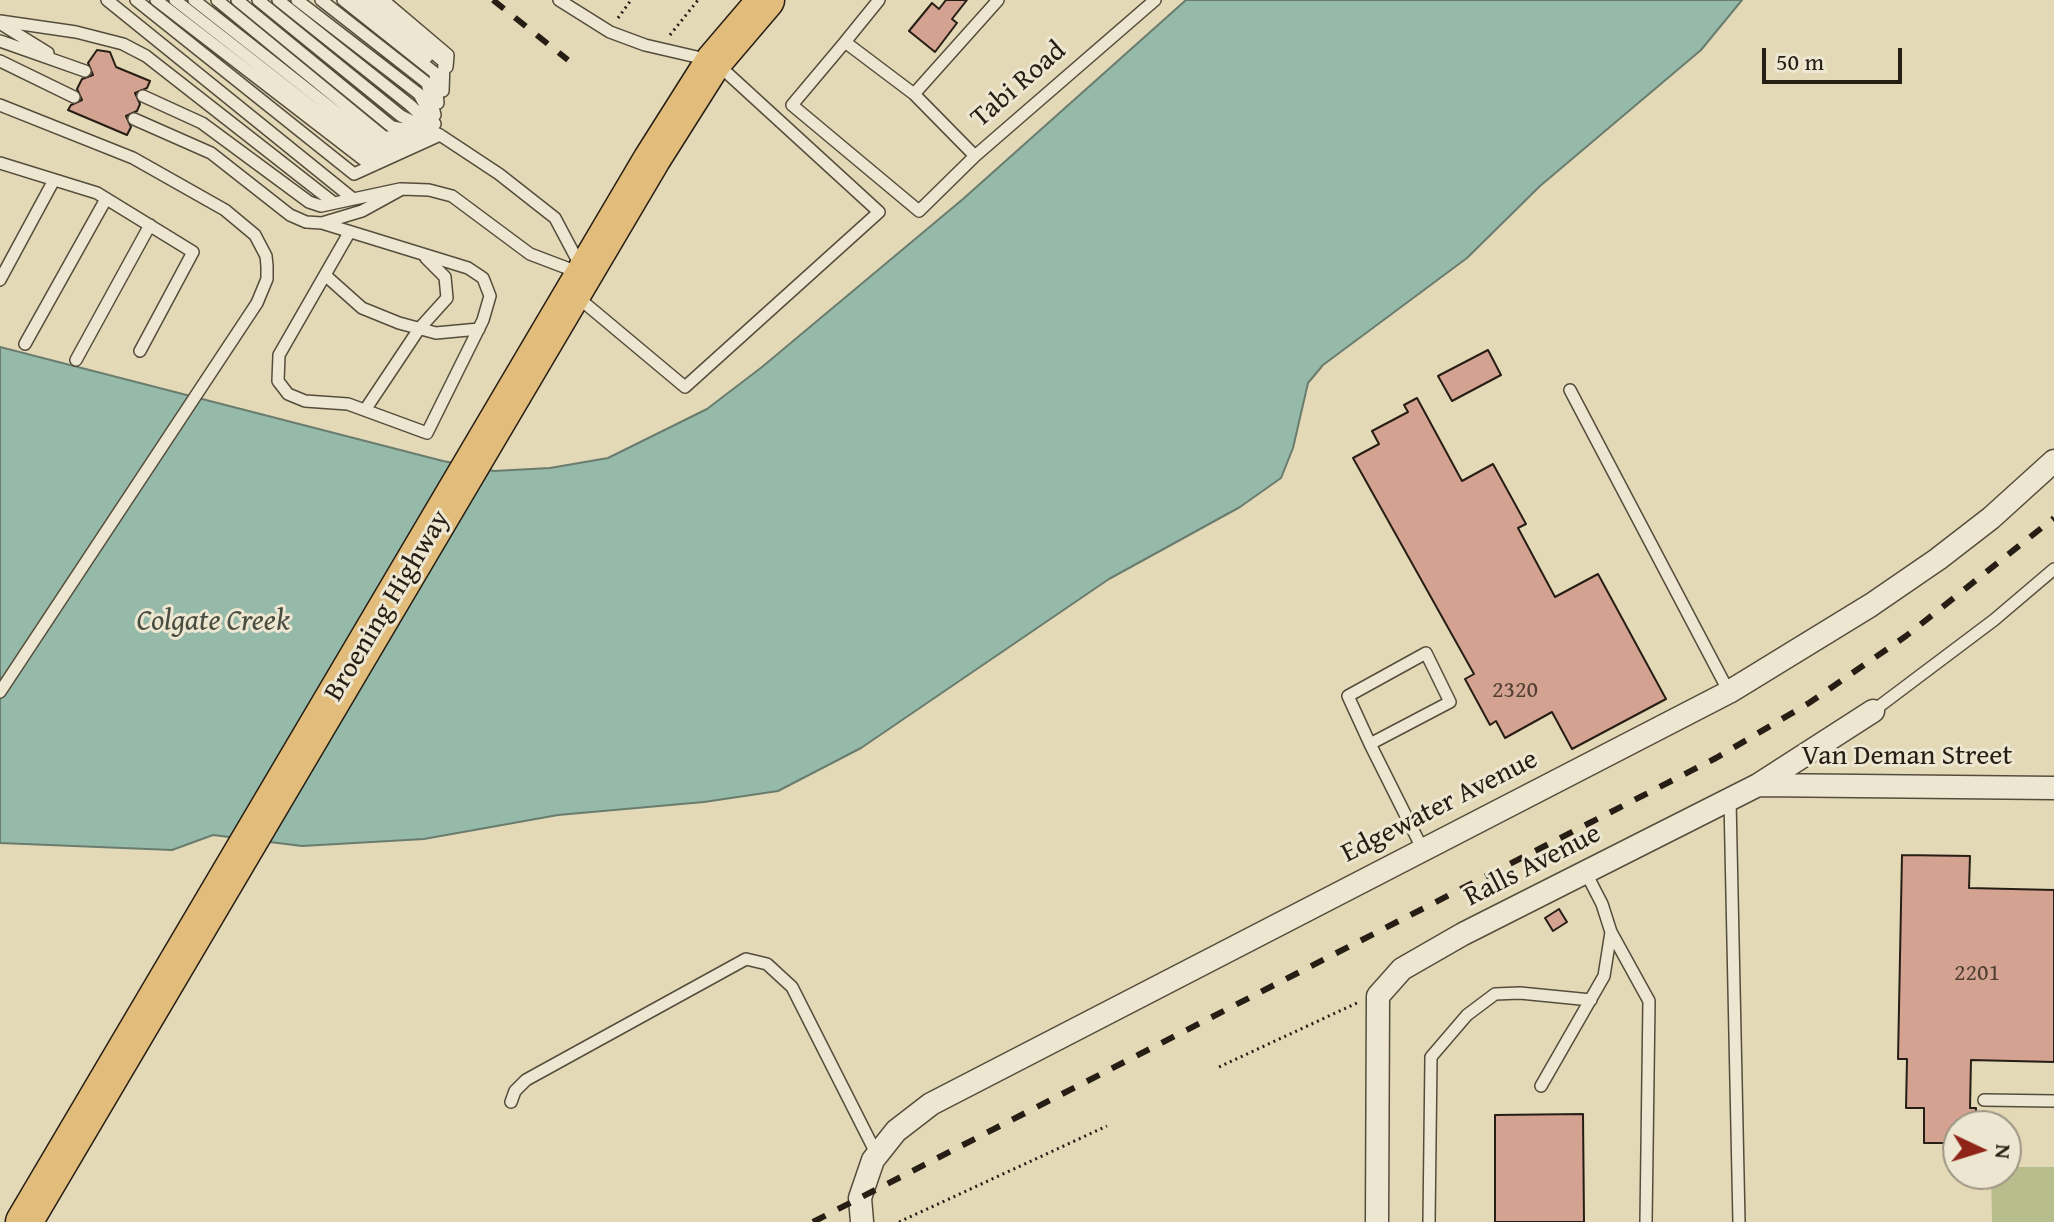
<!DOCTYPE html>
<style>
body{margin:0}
#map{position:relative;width:2054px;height:1222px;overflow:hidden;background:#e3d9b6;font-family:"Gentium Book Plus",serif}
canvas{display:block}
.north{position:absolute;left:1942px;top:1110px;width:80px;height:80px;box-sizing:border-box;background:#ede6d0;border:2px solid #9d9685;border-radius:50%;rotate:94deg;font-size:22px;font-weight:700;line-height:32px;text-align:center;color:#261e14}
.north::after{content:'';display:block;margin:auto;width:28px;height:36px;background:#8f2418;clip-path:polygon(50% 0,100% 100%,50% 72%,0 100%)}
.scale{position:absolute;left:1762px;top:48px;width:140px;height:36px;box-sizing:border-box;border:4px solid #261e14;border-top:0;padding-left:10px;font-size:24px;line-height:28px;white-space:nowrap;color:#261e14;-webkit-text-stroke:6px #ede6d0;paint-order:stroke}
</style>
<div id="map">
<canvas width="2054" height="1222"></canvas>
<div class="north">N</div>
<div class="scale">50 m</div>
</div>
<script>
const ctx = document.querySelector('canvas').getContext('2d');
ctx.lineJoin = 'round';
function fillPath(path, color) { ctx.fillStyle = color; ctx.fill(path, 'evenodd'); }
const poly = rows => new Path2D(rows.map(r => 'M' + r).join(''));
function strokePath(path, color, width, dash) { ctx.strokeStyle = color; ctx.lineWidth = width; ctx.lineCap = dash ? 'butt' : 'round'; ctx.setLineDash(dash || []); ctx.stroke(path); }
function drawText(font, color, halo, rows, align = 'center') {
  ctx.font = font + ' "Gentium Book Plus",serif'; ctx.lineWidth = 6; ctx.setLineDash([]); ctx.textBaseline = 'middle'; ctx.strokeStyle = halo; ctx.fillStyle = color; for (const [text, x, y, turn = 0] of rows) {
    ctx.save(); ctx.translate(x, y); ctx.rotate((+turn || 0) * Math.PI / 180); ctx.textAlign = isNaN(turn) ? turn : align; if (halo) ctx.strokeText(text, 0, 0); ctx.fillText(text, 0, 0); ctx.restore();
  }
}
fillPath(poly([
 [2006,1167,2054,1167,2054,1222,1992,1222,1991,1174,2006,1174]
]), '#b8be8b');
const water = poly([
 [1186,0,1742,0,1701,50,1540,186,1467,258,1323,365,1308,383,1293,448,1281,478,1240,507,1109,579,861,748,778,791,704,802,558,815,424,839,302,846,213,835,172,850,0,843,0,347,443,461,494,471,550,468,608,458,707,409,762,367,963,199,1186,0]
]);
fillPath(water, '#96baaa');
strokePath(water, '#697c6e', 2);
const building = poly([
 [946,0,967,0,952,19,957,23,935,52,909,31,932,3,939,9,946,0],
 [97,50,110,52,116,67,150,81,147,88,135,93,140,104,137,111,126,116,131,127,127,135,68,110,71,105,82,100,77,89,82,79,93,75,88,63,97,50],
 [1488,350,1501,375,1452,401,1438,376,1488,350],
 [1417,398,1462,481,1493,464,1526,524,1518,528,1555,597,1598,574,1666,699,1572,749,1552,712,1505,738,1496,721,1490,725,1465,679,1474,674,1353,458,1379,444,1372,431,1408,412,1404,405,1417,398],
 [1902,855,1970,856,1969,888,2054,890,2054,1062,1971,1060,1970,1108,1976,1108,1976,1126,1958,1126,1958,1143,1924,1143,1924,1108,1906,1108,1907,1059,1898,1059,1902,855],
 [1559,909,1567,922,1553,931,1545,918,1559,909],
 [1583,1114,1584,1222,1495,1222,1495,1115,1583,1114]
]);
fillPath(building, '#d4a290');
strokePath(building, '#261e14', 2);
const service = poly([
 [107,0,352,198],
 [136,0,354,174,440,135],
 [156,0,365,161,379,156],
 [175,0,371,153,409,143],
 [194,0,378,145,388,143],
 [217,0,384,137,432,136],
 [237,0,392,127,416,131],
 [258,0,401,116,440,135,499,174,555,218,581,267],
 [278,0,410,105,432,126],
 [297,0,419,94,435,124],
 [321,0,427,83,435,115],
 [343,0,435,73,438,103],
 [357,0,427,57],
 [370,0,444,62,443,91],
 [383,0,448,55,447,67],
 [559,0,610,32,645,45,714,61,879,212,685,387,575,295],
 [879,0,845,42,914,94],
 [0,21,76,32,123,44,146,56,334,203],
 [1,24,48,53],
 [0,41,85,71],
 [845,42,792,105,919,211,975,156,1155,0],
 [0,61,74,97],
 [143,96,202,123,309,202,321,206,400,189],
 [0,105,133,158,225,210,255,235,266,256,267,266,267,279,257,303,0,692],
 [134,119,211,153,290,215,306,222,322,223,362,211,402,189,429,190,452,196,530,254,580,273],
 [975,156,914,94,998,0],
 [0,163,97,193,193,252,140,351],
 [322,223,468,268,483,278,490,296,483,320,427,433,348,404,305,401,288,394,278,381,279,355,349,233],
 [325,275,362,308,399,323,436,333,479,329],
 [0,280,54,180],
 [25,344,106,199],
 [76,360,150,225],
 [1570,390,1729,692],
 [365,410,419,329,447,298,445,277,426,258],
 [1873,711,1994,620,2054,569],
 [1370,744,1450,702,1426,653,1348,696,1370,744,1423,850],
 [1730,800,1739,1222],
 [1611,932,1649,1001,1646,1222],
 [1541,1086,1604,976,1611,932,1602,904,1586,873],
 [1984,1100,2054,1101],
 [511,1102,515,1091,526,1080,746,959,767,964,792,987,877,1155],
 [1429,1222,1431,1057,1467,1015,1495,994,1520,993,1591,1000]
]);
const minor = poly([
 [1759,785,2054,788],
 [862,1222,860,1198,873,1160,896,1131,931,1104,1729,692,1871,605,1938,559,1991,518,2054,461],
 [1377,1222,1378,996,1402,969,1463,934,1758,785,1873,711]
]);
const primary = poly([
 [24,1222,652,159,714,61,766,0]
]);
strokePath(service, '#554d3c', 14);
strokePath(minor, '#554d3c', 25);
strokePath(primary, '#261e14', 39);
strokePath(poly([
 [618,18,631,0],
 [670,35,698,0],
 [1219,1067,1359,1002],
 [899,1222,1107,1126]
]), '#261e14', 3, [2, 4]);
strokePath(service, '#ede6d0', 11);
strokePath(minor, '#ede6d0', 22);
strokePath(primary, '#e2bc7b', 36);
strokePath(poly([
 [493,0,568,60],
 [813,1222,1716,758,1809,703,1906,636,2054,518]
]), '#261e14', 6, [14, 14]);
drawText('24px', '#523f33', null, [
 ["2320",1515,691],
 ["2201",1977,974]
]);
drawText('28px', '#261e14', '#ede6d0', [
 ["Tabi Road",1019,85,-41],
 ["Broening Highway",388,606,-59],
 ["Van Deman Street",1907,757],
 ["Edgewater Avenue",1440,807,-27],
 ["Ralls Avenue",1533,866,-27]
]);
drawText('italic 30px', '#484d41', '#ede6d0', [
 ["Colgate Creek",213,622]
]);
</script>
